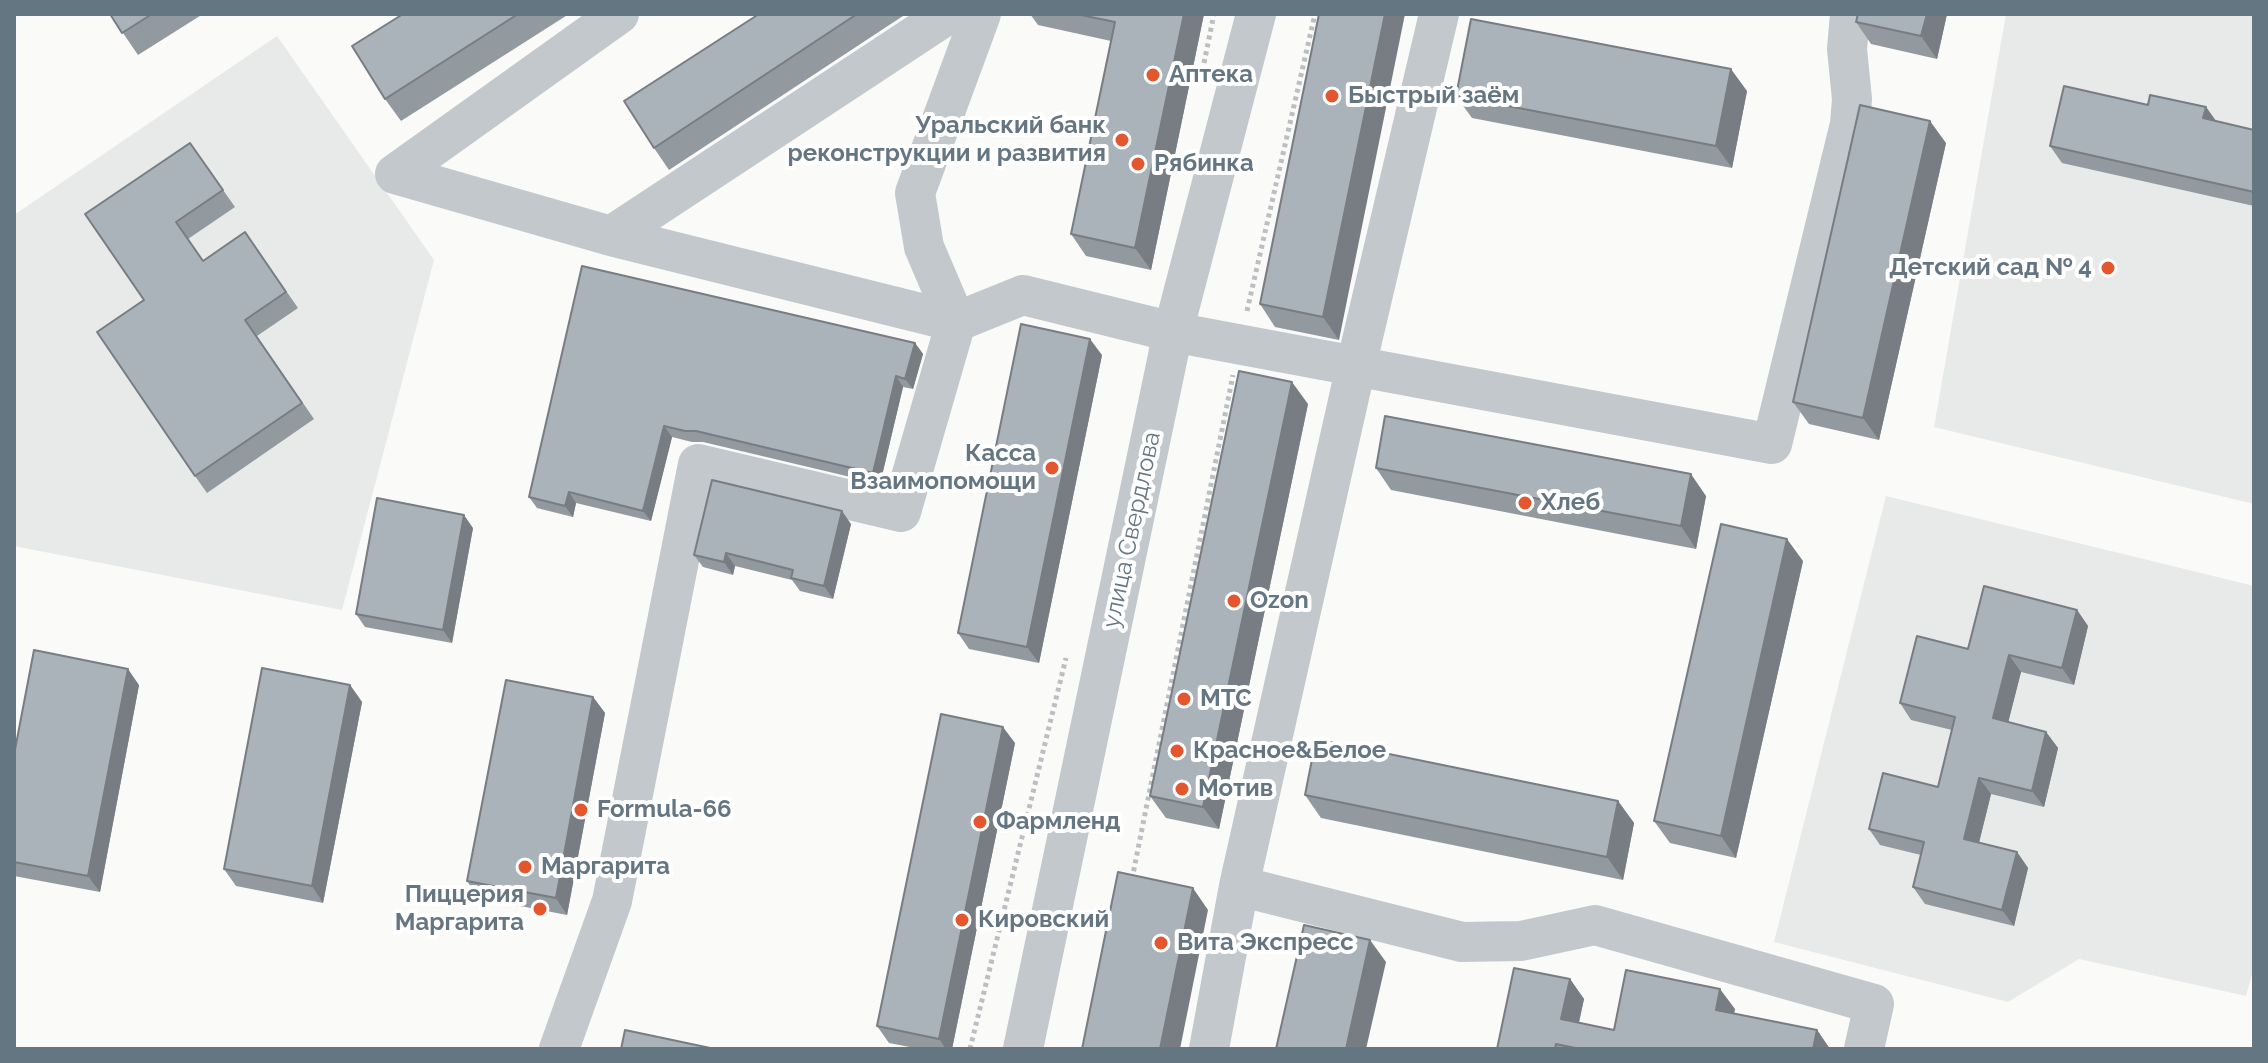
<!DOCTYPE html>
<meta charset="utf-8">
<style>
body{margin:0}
#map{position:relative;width:2268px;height:1063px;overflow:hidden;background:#fafaf8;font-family:Raleway,sans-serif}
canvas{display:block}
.frame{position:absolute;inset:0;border:16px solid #657683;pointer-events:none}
</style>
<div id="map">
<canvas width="2268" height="1063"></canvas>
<div class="frame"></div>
</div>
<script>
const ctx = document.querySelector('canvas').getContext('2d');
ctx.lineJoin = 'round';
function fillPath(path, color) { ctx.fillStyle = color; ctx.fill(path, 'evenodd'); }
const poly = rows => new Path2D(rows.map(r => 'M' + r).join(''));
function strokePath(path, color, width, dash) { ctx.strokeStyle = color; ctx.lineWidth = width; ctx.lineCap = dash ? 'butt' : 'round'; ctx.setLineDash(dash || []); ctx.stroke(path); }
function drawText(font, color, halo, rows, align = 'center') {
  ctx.font = font + ' Raleway,sans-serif'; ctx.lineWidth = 8; ctx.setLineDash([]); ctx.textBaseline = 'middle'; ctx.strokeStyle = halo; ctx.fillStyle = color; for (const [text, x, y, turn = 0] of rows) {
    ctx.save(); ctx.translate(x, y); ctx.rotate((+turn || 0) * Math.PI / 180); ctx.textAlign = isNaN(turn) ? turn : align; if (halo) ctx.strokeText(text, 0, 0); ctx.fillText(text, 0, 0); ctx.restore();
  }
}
fillPath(poly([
 [2006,14,2254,14,2254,504,1934,427],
 [277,36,434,260,342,610,14,546,14,215],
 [1886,496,2254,586,2254,967,2246,996,2079,959,2008,1002,1774,942]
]), '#e8e9e9');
strokePath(poly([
 [1204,63,1214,14],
 [1247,311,1315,14],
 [1132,879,1233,375],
 [970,1049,1066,658]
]), '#bbbfc2', 5, [4, 4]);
strokePath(poly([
 [395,174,611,236,956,322],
 [395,174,619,14],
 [611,236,948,14],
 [956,322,924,247,915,193,981,14],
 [1239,886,1462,942,1521,941,1595,925,1874,1004,1864,1049],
 [559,1049,612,901,698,464,901,512,956,322,1023,295,1173,332,1772,444,1850,124,1852,99,1847,49,1850,14],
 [1023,1049,1173,332,1256,14],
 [1209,1049,1239,886,1356,366,1439,14]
]), '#c3c8cc', 40);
fillPath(poly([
 [110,14,203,14,138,55],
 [403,14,569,14,401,121,385,99],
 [759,14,906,14,669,170,654,148],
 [1030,14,1204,14,1151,270,1086,256,1071,234,1111,41,1038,25],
 [1319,14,1339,340,1275,327,1260,304],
 [1858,14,1947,14,1937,59,1871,44,1856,22],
 [1747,91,1732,168,1472,118,1456,96],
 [2148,105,2206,107,2216,121,2254,130,2254,206,2062,163,2050,146],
 [190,143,235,207,188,239,203,261,257,249,298,308,257,336,314,419,207,493,195,476,144,300],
 [1946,143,1879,440,1809,424,1793,402],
 [582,266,915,343,923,354,913,389,903,387,880,484,703,442,692,442,672,437,651,521,576,503,573,517,537,508,529,497],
 [1102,355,1039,663,969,649,958,633],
 [1308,404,1219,829,1166,818,1150,796],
 [1376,468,1706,496,1696,549,1391,490],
 [851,524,833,599,800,591,792,580,735,566,733,575,703,567,694,555],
 [473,528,452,643,365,627,356,614],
 [1803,561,1736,858,1670,843,1654,821],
 [2077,610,2088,626,2074,685,2021,672,2008,722,2046,732,2058,748,2044,807,1991,794,1979,842,2017,852,2028,868,2014,926,1925,904,1913,887,1921,855,1880,845,1869,829,1938,787,1952,730,1911,720,1900,703,1968,649],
 [139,685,100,892,14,876,14,755],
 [350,685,362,702,323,903,236,886,224,869],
 [593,697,605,713,567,915,479,898,467,881],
 [1015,743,952,1049,920,1049,889,1043,877,1026],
 [1305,795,1618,801,1634,823,1623,880,1321,818],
 [1570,979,1584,999,1579,1023,1614,1030,1735,1009,1734,1013,1817,1030,1830,1049,1497,1049]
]), '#929a9f');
fillPath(poly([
 [1184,14,1204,14,1151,270,1135,248],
 [1385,14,1405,14,1339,340,1323,317],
 [1927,14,1947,14,1937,59,1921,36],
 [1731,69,1747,91,1732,168,1716,146],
 [2206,107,2218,124,2203,118],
 [1930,121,1946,143,1879,440,1863,418],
 [1090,339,1102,355,1039,663,1027,647],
 [915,343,923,354,913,389,905,379],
 [896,376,903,387,880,484,873,473],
 [1292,382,1308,404,1219,829,1203,807],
 [664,426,672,437,651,521,643,511],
 [1691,474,1706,496,1696,549,1681,526],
 [569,492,576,503,573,517,565,506],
 [842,511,851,524,833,599,824,586],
 [464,515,473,528,452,643,443,630],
 [1787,539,1803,561,1736,858,1721,836],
 [726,553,735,566,733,575,724,562],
 [2077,610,2088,626,2074,685,2062,668],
 [2009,655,2021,672,2005,735,1993,718],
 [128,669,139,685,100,892,88,876],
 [350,685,362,702,323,903,312,886],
 [593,697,605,713,567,915,556,898],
 [1003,727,1015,743,952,1049,946,1049,939,1039],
 [2046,732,2058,748,2044,807,2032,791],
 [1979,778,1991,794,1976,855,1964,839],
 [1618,801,1634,823,1623,880,1607,857],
 [2017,852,2028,868,2014,926,2002,910],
 [1193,888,1208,910,1180,1049,1160,1049],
 [1370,940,1386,962,1366,1049,1346,1049],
 [1570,979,1584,999,1575,1039,1561,1019],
 [1720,989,1735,1009,1730,1030,1716,1010],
 [1817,1030,1830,1049,1813,1049]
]), '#777d82');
const building = poly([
 [110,14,152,14,122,33,110,14],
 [403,14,518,14,385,99,352,46,403,14],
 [759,14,857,14,654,148,624,101,759,14],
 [1076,14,1184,14,1135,248,1071,234,1115,22,1076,14],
 [1319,14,1385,14,1323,317,1260,304,1319,14],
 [1858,14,1927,14,1921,36,1856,22,1858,14],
 [1471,19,1731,69,1716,146,1456,96,1471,19],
 [2064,86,2148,105,2150,95,2206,107,2203,118,2254,130,2254,192,2050,146,2064,86],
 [1860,105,1930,121,1863,418,1793,402,1860,105],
 [190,143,223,190,176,222,203,261,245,232,286,292,245,320,302,403,195,476,97,332,144,300,85,214,190,143],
 [582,266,915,343,905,379,896,376,873,473,696,431,685,431,664,426,643,511,569,492,565,506,529,497,582,266],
 [1021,324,1090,339,1027,647,958,633,1021,324],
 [1239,371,1292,382,1203,807,1150,796,1239,371],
 [1385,416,1691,474,1681,526,1376,468,1385,416],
 [712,480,842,511,824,586,791,578,793,570,726,553,724,562,694,555,712,480],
 [377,498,464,515,443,630,356,614,377,498],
 [1721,524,1787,539,1721,836,1654,821,1721,524],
 [1984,586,2077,610,2062,668,2009,655,1993,718,2046,732,2032,791,1979,778,1964,839,2017,852,2002,910,1913,887,1924,842,1869,829,1883,773,1938,787,1955,717,1900,703,1917,636,1968,649,1984,586],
 [34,650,128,669,88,876,14,862,14,755,34,650],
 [262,668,350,685,312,886,224,869,262,668],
 [506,680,593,697,556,898,467,881,506,680],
 [941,714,1003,727,939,1039,877,1026,941,714],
 [1316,739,1618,801,1607,857,1305,795,1316,739],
 [1118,872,1193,888,1160,1049,1082,1049,1118,872],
 [1304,925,1370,940,1346,1049,1276,1049,1304,925],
 [1514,968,1570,979,1561,1019,1614,1030,1626,970,1720,989,1716,1010,1817,1030,1813,1049,1580,1049,1556,1044,1555,1049,1497,1049,1514,968],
 [625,1030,715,1049,621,1049,625,1030]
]);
fillPath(building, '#aab3b9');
strokePath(building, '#777d82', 2);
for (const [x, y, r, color] of [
 [1153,75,8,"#e4572e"],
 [1332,96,8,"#e4572e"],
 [1122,140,8,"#e4572e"],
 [1138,164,8,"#e4572e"],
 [2108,268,8,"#e4572e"],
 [1052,468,8,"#e4572e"],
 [1525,503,8,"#e4572e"],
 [1234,601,8,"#e4572e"],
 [1184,699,8,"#e4572e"],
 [1177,751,8,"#e4572e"],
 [1182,789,8,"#e4572e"],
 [581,810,8,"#e4572e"],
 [980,822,8,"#e4572e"],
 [525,867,8,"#e4572e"],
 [540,909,8,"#e4572e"],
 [962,920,8,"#e4572e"],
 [1161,943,8,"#e4572e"]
]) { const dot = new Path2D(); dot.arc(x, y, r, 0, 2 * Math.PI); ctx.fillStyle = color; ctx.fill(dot); strokePath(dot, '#fff', 3); }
drawText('bold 24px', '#657683', '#fff', [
 ["Аптека",1169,75],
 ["Быстрый заём",1348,96],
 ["Уральский банк",1106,126,"right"],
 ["реконструкции и развития",1106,154,"right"],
 ["Рябинка",1154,164],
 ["Детский сад № 4",2092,268,"right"],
 ["Касса",1036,454,"right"],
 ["Взаимопомощи",1036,482,"right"],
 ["Хлеб",1541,503],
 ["Ozon",1250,601],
 ["МТС",1200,699],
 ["Красное&Белое",1193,751],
 ["Мотив",1198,789],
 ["Formula-66",597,810],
 ["Фармленд",996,822],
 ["Маргарита",541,867],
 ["Пиццерия",524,895,"right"],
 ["Маргарита",524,923,"right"],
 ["Кировский",978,920],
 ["Вита Экспресс",1177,943]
], 'left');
drawText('24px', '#657683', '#fff', [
 ["улица Свердлова",1132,530,-78]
]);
</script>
